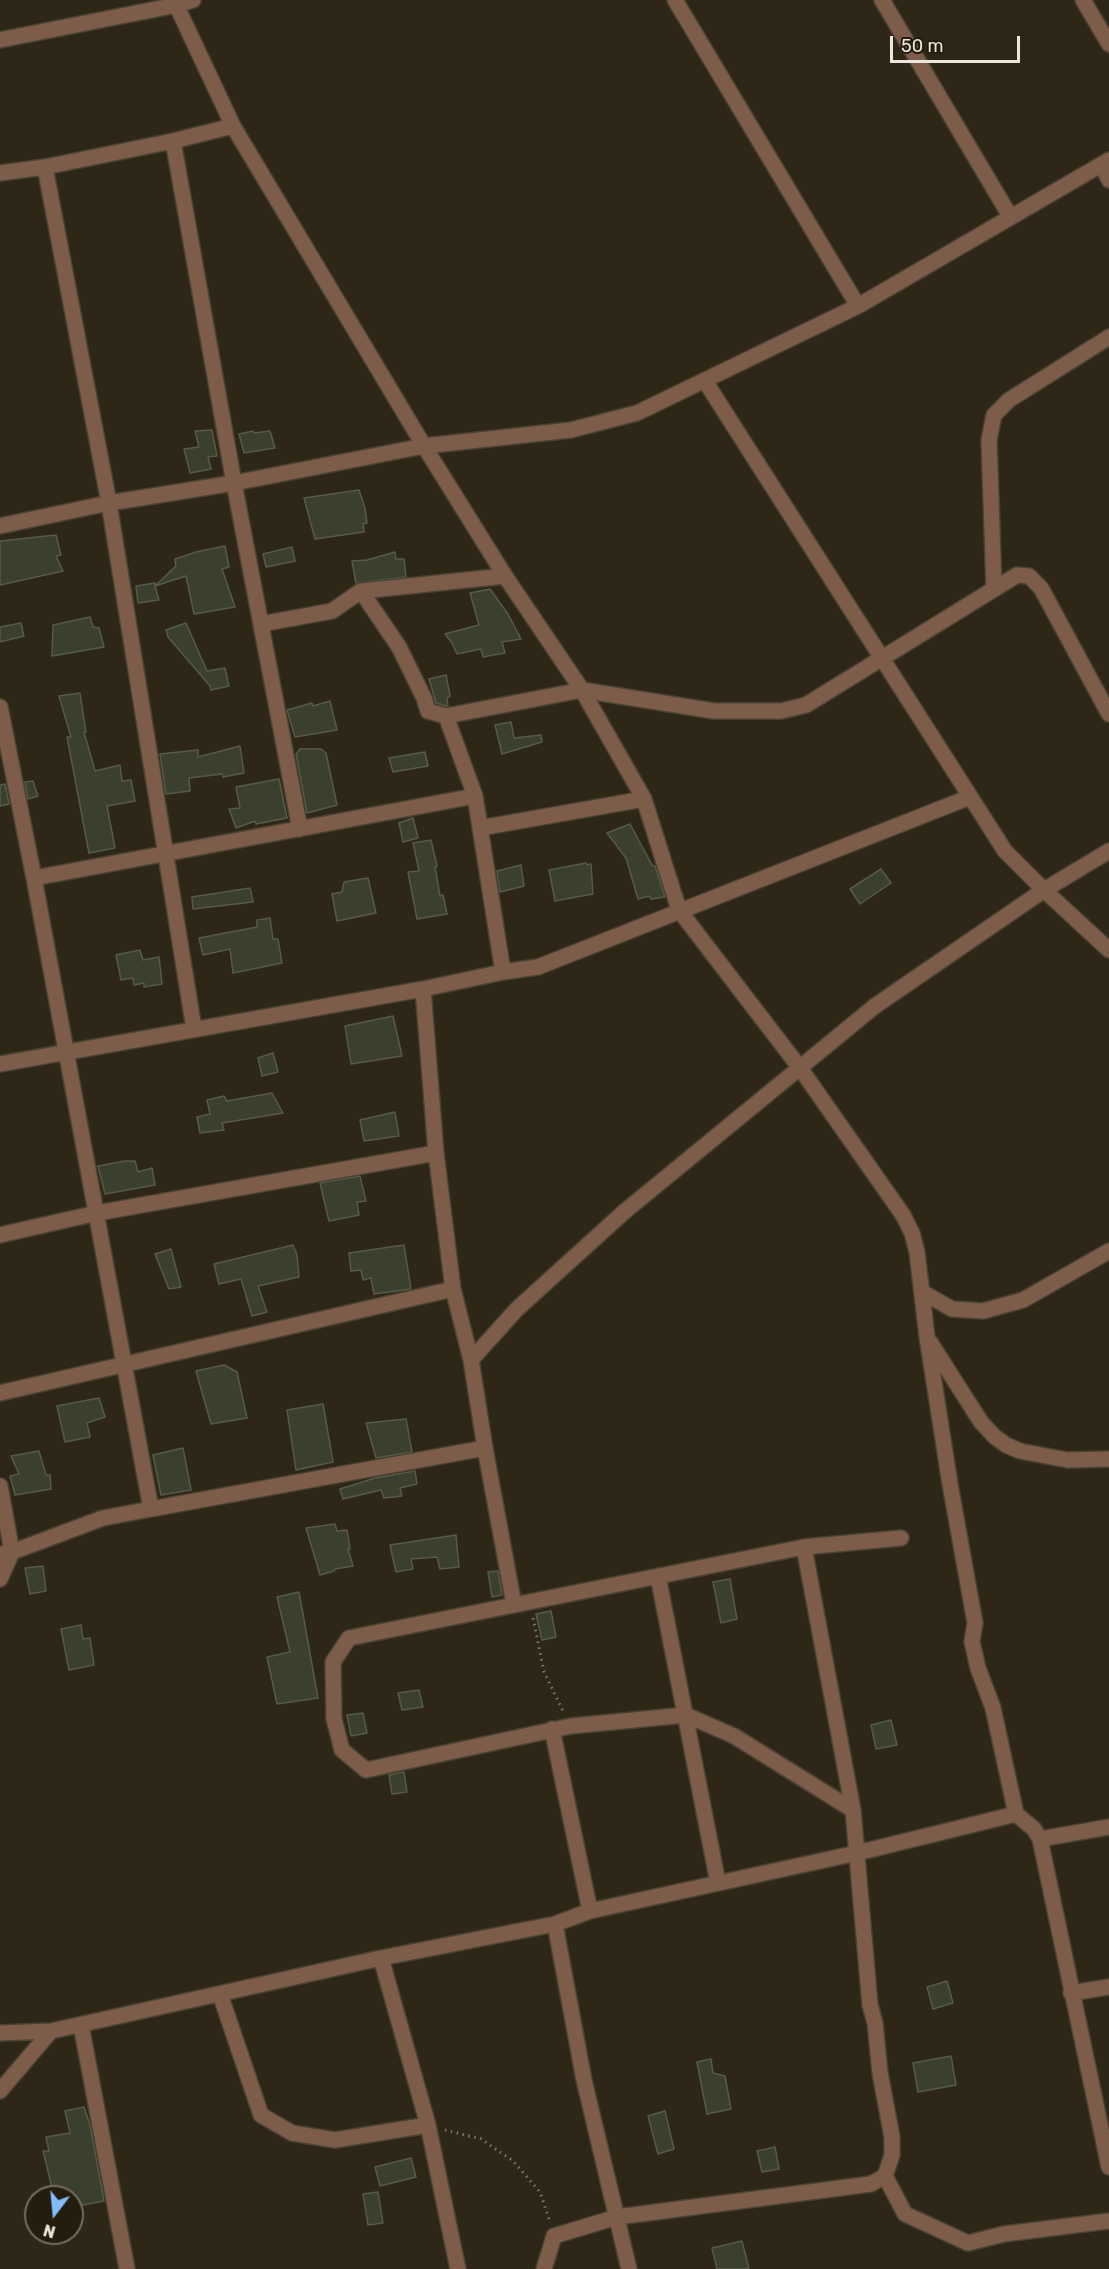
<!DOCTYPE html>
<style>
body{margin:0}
#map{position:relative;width:1109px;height:2269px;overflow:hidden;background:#2e2717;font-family:Rubik,sans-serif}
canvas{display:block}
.north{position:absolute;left:24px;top:2185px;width:60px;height:60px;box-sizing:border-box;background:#241d0e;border:2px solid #746e61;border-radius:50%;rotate:196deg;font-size:16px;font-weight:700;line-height:24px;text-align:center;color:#ece7dd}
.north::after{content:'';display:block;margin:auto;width:21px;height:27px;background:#80bdfa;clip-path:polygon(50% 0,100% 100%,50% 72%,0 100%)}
.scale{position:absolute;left:890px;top:36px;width:130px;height:27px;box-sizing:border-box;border:3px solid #ece7dd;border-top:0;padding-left:8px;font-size:18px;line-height:21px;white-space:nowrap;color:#ece7dd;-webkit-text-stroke:4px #241d0e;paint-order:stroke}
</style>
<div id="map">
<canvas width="1109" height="2269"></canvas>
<div class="north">N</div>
<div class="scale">50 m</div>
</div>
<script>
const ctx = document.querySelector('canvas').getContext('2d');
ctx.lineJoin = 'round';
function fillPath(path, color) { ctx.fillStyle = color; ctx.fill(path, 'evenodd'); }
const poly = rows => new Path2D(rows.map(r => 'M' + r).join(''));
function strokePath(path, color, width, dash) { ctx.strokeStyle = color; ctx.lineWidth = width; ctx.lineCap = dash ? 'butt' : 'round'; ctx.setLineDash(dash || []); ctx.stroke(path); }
const building = poly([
 [212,430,217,456,208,457,211,469,190,473,184,449,199,447,195,431,212,430],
 [253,431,254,433,270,431,275,448,244,453,239,434,253,431],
 [359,490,365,508,367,523,363,524,364,532,315,539,304,498,359,490],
 [56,535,61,555,56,556,63,571,0,585,0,541,56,535],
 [225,546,229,567,222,569,235,607,194,614,186,576,155,586,159,600,138,603,136,586,155,583,155,586,176,566,175,559,196,552,225,546],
 [292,547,295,561,266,567,263,554,292,547],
 [395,552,396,559,404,559,406,577,356,583,352,561,367,560,395,552],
 [490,589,508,614,521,639,502,642,505,653,483,657,481,649,457,654,452,643,445,634,479,625,470,593,490,589],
 [90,617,93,627,99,628,104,647,52,656,53,625,90,617],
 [21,623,24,636,0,642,0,627,21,623],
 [186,623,207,671,225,668,229,686,211,690,210,686,168,637,166,630,186,623],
 [446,675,450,696,447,698,448,706,446,706,436,703,429,679,446,675],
 [80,693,86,732,84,732,95,771,120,765,122,781,131,780,135,801,107,806,115,848,89,853,67,737,71,737,59,696,80,693],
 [330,701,337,730,295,737,287,710,312,703,313,706,330,701],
 [511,722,514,738,541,735,542,742,502,754,495,725,511,722],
 [240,746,244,773,223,777,222,774,189,778,190,791,166,794,160,754,198,750,198,757,240,746],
 [300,749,321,749,326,753,337,805,307,813,296,754,300,749],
 [425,752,428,766,393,772,389,758,425,752],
 [279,779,287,818,256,824,255,821,236,828,229,809,240,808,236,787,279,779],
 [33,781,38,796,28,799,25,782,33,781],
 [5,784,9,804,0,806,0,785,5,784],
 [413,818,418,838,403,842,399,823,413,818],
 [630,824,652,865,655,866,665,897,651,899,649,896,638,899,626,858,607,833,630,824],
 [431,840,437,866,435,867,440,896,443,895,447,914,417,919,408,872,419,871,413,843,431,840],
 [586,863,587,865,591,864,593,894,555,901,549,870,586,863],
 [521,865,524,886,500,892,497,871,521,865],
 [881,869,891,883,860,904,850,889,881,869],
 [368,878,376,913,337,921,332,894,342,892,344,882,368,878],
 [250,888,253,902,193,909,192,897,250,888],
 [270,918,273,939,278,939,282,963,233,973,230,949,203,955,199,938,257,927,257,920,270,918],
 [140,950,143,960,159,957,162,984,144,987,144,983,134,985,133,978,121,980,116,955,140,950],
 [393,1016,402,1056,351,1064,345,1026,393,1016],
 [273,1053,278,1072,262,1076,258,1058,273,1053],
 [272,1093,283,1113,222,1123,224,1130,200,1133,197,1117,210,1114,207,1100,224,1096,227,1101,272,1093],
 [395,1112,399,1136,364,1141,360,1120,395,1112],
 [125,1161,135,1161,138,1172,152,1168,155,1185,105,1194,98,1166,125,1161],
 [360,1176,366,1201,357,1202,359,1215,329,1221,320,1183,360,1176],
 [293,1245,297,1255,299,1277,258,1286,267,1312,252,1316,241,1279,219,1284,214,1264,293,1245],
 [404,1245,411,1289,374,1294,371,1278,363,1280,361,1270,351,1271,349,1253,404,1245],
 [171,1249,181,1287,169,1289,155,1254,171,1249],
 [224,1365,237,1372,247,1418,211,1424,196,1371,224,1365],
 [99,1398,105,1417,87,1423,90,1437,65,1442,57,1406,99,1398],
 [323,1404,333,1462,296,1470,287,1410,323,1404],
 [406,1419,412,1452,376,1458,366,1423,406,1419],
 [183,1448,191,1490,161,1495,153,1455,183,1448],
 [39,1451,46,1475,50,1475,51,1489,15,1495,10,1476,19,1474,11,1456,39,1451],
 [415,1471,417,1484,400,1488,402,1496,384,1498,381,1490,343,1499,340,1489,375,1478,415,1471],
 [335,1524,337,1531,347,1530,350,1549,348,1549,353,1566,335,1569,334,1571,320,1575,306,1528,335,1524],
 [456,1535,459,1567,440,1569,437,1557,411,1559,413,1569,396,1572,390,1545,456,1535],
 [43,1566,46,1591,30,1594,25,1568,43,1566],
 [498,1571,502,1595,492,1597,488,1572,498,1571],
 [730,1579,737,1619,721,1623,713,1582,730,1579],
 [299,1592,318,1698,277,1704,267,1657,290,1652,277,1597,299,1592],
 [551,1611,556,1637,542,1640,536,1614,551,1611],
 [81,1625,83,1639,90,1638,94,1665,69,1670,61,1629,81,1625],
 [419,1690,423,1707,402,1710,398,1693,419,1690],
 [363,1713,367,1733,351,1736,347,1715,363,1713],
 [891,1720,897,1745,876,1749,871,1725,891,1720],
 [404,1772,407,1792,392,1794,389,1775,404,1772],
 [947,1981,953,2003,933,2009,927,1987,947,1981],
 [951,2056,956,2085,918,2092,913,2063,951,2056],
 [711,2059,713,2073,725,2076,731,2109,707,2114,697,2062,711,2059],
 [84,2107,90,2125,104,2201,72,2207,72,2192,54,2196,43,2151,49,2151,46,2137,70,2133,65,2111,84,2107],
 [665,2111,674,2149,658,2154,648,2116,665,2111],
 [775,2147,779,2169,762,2172,757,2151,775,2147],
 [411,2158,416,2177,380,2186,375,2167,411,2158],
 [378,2192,383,2223,368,2225,363,2194,378,2192],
 [742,2241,749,2269,717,2269,712,2248,742,2241]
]);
fillPath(building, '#3b3f2e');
strokePath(building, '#565b49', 1.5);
const minor = poly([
 [174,0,233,126,424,446,505,576,582,690,644,799,679,910,800,1068,903,1215,912,1233,917,1252,927,1337,950,1484,975,1623,972,1642,978,1668,993,1708,1016,1814,1034,1829,1040,1839,1109,2167],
 [675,0,858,306],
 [882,0,1010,216],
 [1083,0,1109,44],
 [0,40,177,5,193,0],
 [173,141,234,483,300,829],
 [1102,166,1109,180],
 [45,167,109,503,194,1029],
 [0,173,45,167,173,141,233,126],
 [705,381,1005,851,1044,890,1109,950],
 [0,526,109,503,234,483,424,446,571,430,637,413,858,306,1109,160],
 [994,589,989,440,994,415,1009,400,1109,337],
 [361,591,399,647,424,698,428,711,446,716,582,690,714,711,781,711,806,705,1017,575,1029,576,1041,588,1109,714],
 [261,624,332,611,361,591,505,576],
 [0,707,34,878,151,1509,103,1518,12,1552,0,1554],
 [446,716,475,796,503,972],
 [480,828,644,799],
 [34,878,475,796],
 [0,1064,423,989,503,972,538,967,970,797],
 [436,1153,453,1289,471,1360],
 [0,1235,97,1213,436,1153,423,989],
 [922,1292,952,1309,983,1311,1023,1300,1109,1251],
 [930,1342,981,1422,994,1436,1006,1445,1020,1451,1067,1460,1109,1459],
 [0,1393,453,1289],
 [485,1448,514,1605],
 [0,1486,12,1552,0,1579],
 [151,1509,485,1448,471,1360,517,1309,624,1212,875,1006,1044,890,1109,851],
 [658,1576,718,1883],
 [552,1729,590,1911],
 [853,1810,734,1736,686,1715,571,1726,366,1770,342,1750,334,1719,333,1662,349,1638,804,1547,901,1538],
 [1040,1839,1109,1827],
 [555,1924,584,2080,629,2269],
 [381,1958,428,2125,458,2269],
 [1071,1993,1109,1987],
 [220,1994,261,2115,292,2133,335,2140,428,2125],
 [81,2025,127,2269],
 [0,2033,51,2031,381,1958,555,1924,590,1911,857,1853,1016,1814],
 [0,2091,51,2031],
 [885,2176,905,2214,968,2243,1004,2234,1109,2221],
 [544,2269,554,2236,617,2217,871,2184,885,2176,892,2155,892,2137,880,2073,875,2023,870,2005,853,1810,804,1547]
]);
strokePath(minor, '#494233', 18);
strokePath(poly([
 [533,1618,544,1672,563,1711],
 [445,2130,481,2139,513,2161,540,2192,550,2222]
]), '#7d776a', 3, [1.5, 4.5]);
strokePath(minor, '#7d5d49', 15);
</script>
